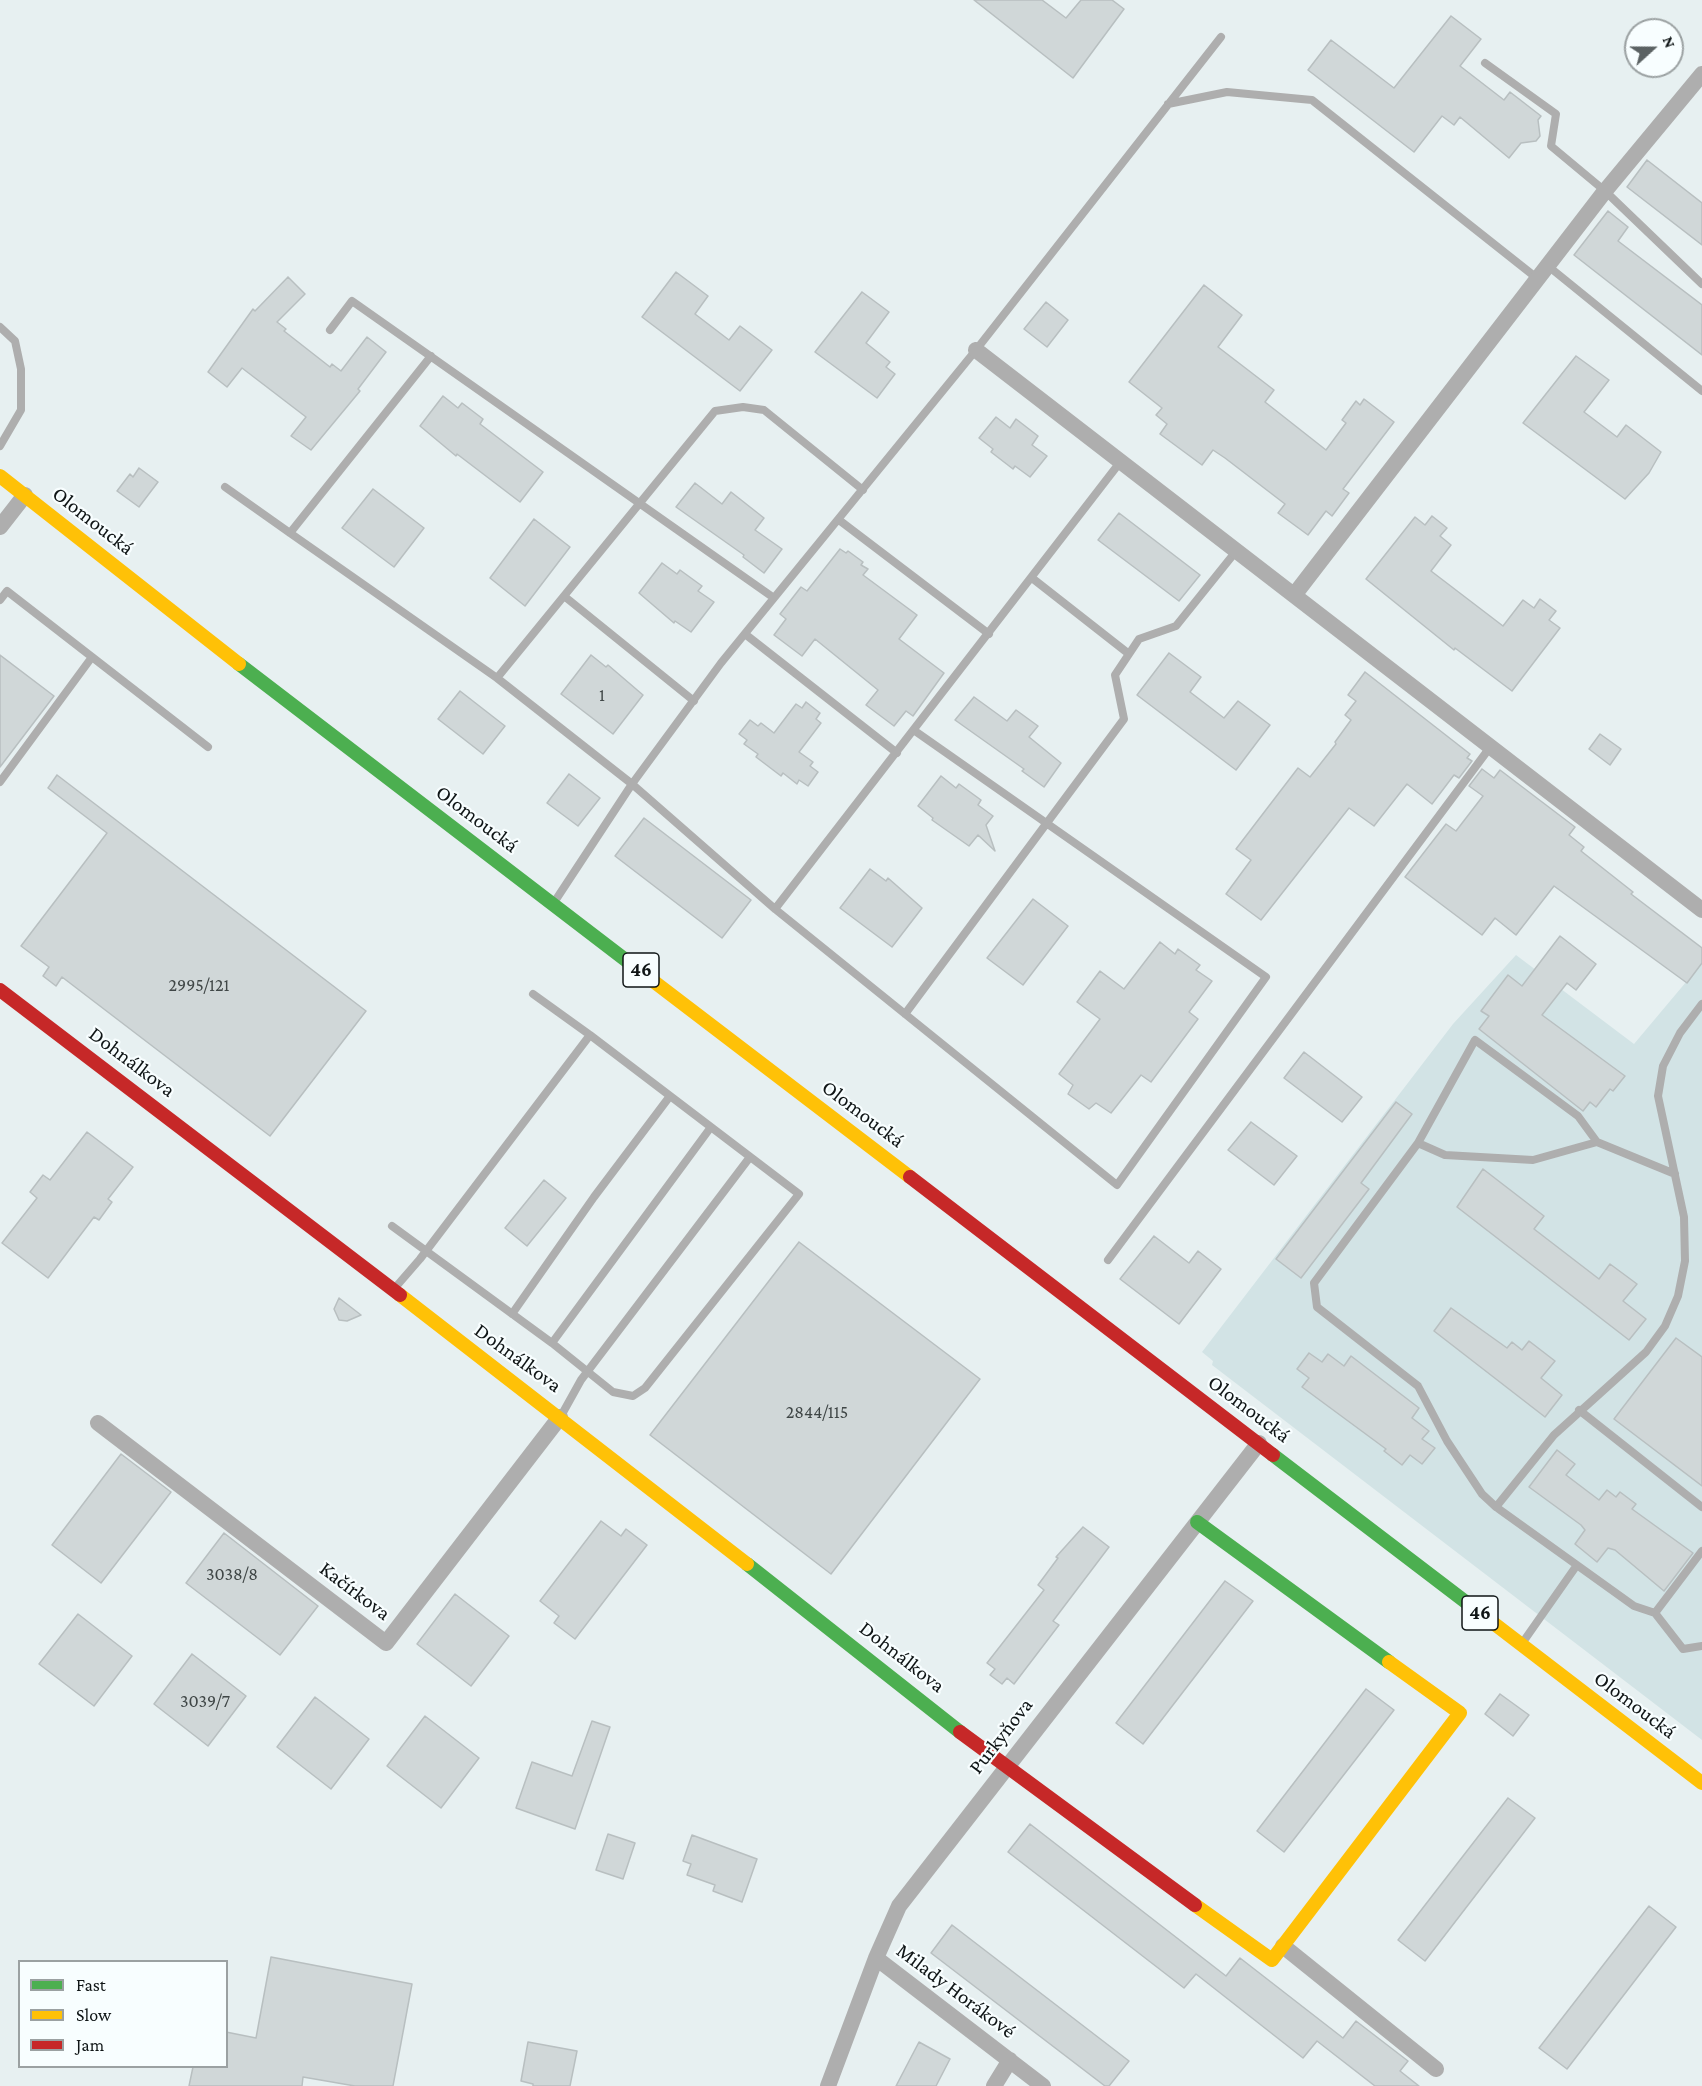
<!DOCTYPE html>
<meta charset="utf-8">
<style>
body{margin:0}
#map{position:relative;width:1702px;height:2086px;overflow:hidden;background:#e7f0f1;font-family:"Crimson Pro",serif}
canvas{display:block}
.legend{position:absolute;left:18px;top:1960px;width:210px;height:108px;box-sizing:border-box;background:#f8feff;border:2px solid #9ba1a2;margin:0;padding:8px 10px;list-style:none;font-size:18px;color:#0f1516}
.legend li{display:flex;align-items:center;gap:12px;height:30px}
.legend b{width:30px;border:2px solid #9ba1a2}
.north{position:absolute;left:1624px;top:18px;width:60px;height:60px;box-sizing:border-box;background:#f8feff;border:2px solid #9ba1a2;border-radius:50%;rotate:69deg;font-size:16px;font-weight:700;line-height:24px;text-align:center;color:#0f1516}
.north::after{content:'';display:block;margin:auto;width:21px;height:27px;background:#5b6263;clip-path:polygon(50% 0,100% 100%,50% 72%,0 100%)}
</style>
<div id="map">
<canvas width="1702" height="2086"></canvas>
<ul class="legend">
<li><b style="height:8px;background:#4caf50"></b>Fast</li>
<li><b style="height:8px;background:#ffc107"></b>Slow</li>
<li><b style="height:8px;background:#c62828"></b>Jam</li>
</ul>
<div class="north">N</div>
</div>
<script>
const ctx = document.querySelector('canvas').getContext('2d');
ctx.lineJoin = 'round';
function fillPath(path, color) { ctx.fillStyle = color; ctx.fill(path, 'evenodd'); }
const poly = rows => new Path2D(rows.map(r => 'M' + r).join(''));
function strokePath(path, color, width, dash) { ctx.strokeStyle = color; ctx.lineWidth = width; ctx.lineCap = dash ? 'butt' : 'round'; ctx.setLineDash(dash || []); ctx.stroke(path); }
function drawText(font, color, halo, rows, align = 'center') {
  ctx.font = font + ' "Crimson Pro",serif'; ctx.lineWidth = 4.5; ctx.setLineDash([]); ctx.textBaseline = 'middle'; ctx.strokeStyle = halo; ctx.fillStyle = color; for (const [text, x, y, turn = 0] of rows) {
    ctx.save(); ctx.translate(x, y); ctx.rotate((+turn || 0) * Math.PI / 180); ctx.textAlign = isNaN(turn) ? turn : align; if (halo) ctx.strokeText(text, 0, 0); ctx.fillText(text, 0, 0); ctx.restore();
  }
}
fillPath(poly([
 [1516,955,1634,1044,1702,963,1702,1740,1212,1365,1213,1361,1202,1352,1453,1024]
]), '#d2e3e5');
const building = poly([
 [974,0,1042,0,1066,18,1081,0,1112,0,1124,9,1073,78,974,0],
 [1451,16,1481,39,1460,66,1504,100,1510,92,1541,116,1538,120,1540,136,1536,141,1521,143,1509,158,1460,117,1454,125,1442,116,1414,152,1308,70,1331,40,1394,88,1451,16],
 [1647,160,1702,203,1702,245,1627,187,1647,160],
 [1608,211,1628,227,1618,241,1702,305,1702,355,1574,255,1608,211],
 [676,272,708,296,695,314,729,340,740,326,772,350,740,391,642,317,676,272],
 [288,277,305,294,277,322,286,329,284,331,330,367,332,364,341,371,367,337,386,352,358,389,360,391,311,450,291,436,306,417,242,368,227,387,208,372,253,309,255,311,288,277],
 [1204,285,1242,315,1218,347,1274,390,1265,402,1326,450,1346,423,1342,420,1356,401,1360,405,1364,399,1394,422,1343,489,1349,493,1332,516,1326,511,1308,535,1278,513,1285,504,1225,458,1213,450,1202,465,1160,434,1167,424,1156,415,1162,408,1129,382,1204,285],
 [862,292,889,312,866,343,890,362,886,367,895,374,877,398,815,352,862,292],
 [1046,302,1068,320,1047,347,1024,329,1046,302],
 [1576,356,1609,380,1584,412,1617,437,1626,425,1661,452,1649,473,1625,499,1523,423,1576,356],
 [443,396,458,408,462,403,483,419,480,424,543,472,520,502,457,454,456,456,420,426,443,396],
 [996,417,1010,428,1016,419,1038,436,1032,445,1047,456,1030,477,1015,466,1013,469,991,452,993,449,979,438,996,417],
 [139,468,158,482,139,507,117,491,130,474,133,477,139,468],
 [695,483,722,504,731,492,764,518,755,530,782,549,764,573,743,557,744,555,676,507,695,483],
 [373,489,424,528,394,567,342,528,373,489],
 [1119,513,1200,575,1179,601,1098,540,1119,513],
 [1432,516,1447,528,1440,536,1451,545,1431,571,1503,626,1523,600,1534,608,1540,599,1556,611,1549,620,1560,628,1512,691,1455,648,1454,650,1366,579,1415,517,1425,525,1432,516],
 [534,519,570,547,525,606,490,578,534,519],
 [840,549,846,553,848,551,863,562,861,565,868,569,863,575,917,615,899,639,944,673,913,716,906,711,894,726,866,705,878,690,815,639,802,656,774,635,786,619,780,614,801,587,807,591,840,549],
 [662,563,677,574,680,570,702,586,698,591,714,602,691,632,675,621,674,623,639,593,662,563],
 [1169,653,1201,677,1190,692,1224,718,1238,701,1270,725,1236,770,1137,695,1169,653],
 [0,655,54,696,0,767,0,655],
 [591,655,606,667,608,665,643,695,613,734,561,694,591,655],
 [1365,672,1470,754,1467,758,1472,761,1459,778,1454,775,1432,804,1407,784,1374,826,1349,808,1261,920,1226,894,1251,860,1236,849,1298,768,1310,777,1336,744,1335,742,1351,720,1345,715,1356,701,1348,695,1365,672],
 [460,691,505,726,483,754,438,719,460,691],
 [974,697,1007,721,1016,710,1038,726,1029,737,1061,763,1044,787,1022,771,1024,769,955,720,974,697],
 [806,702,820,713,816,719,821,723,799,752,813,762,810,766,818,772,808,786,799,780,797,784,783,773,781,776,756,757,758,754,744,744,747,740,739,734,750,720,758,726,761,723,774,733,796,704,802,708,806,702],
 [1600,734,1621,749,1610,765,1589,749,1600,734],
 [1482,769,1494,778,1500,770,1575,827,1569,835,1584,847,1581,851,1633,892,1631,894,1702,948,1702,963,1687,983,1554,886,1516,935,1495,918,1482,935,1405,877,1446,824,1456,831,1483,796,1469,786,1482,769],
 [569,774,600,798,578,826,547,803,569,774],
 [57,775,366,1011,270,1136,62,977,56,986,43,976,49,967,21,946,107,833,48,788,57,775],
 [941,776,956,788,959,784,981,800,978,805,993,816,986,825,995,851,978,835,969,846,932,820,933,818,918,806,941,776],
 [644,818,751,900,722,938,615,856,644,818],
 [870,869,886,881,888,878,922,908,892,947,840,908,870,869],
 [1033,899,1068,926,1023,985,987,958,1033,899],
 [1560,936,1596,964,1576,990,1567,983,1542,1015,1625,1076,1613,1091,1610,1089,1596,1107,1590,1102,1583,1111,1479,1029,1489,1016,1481,1011,1508,975,1522,986,1560,936],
 [1160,942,1175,954,1178,949,1200,965,1196,970,1212,981,1189,1012,1198,1019,1151,1082,1141,1075,1111,1113,1096,1103,1089,1109,1068,1094,1073,1085,1059,1074,1100,1019,1077,1002,1100,971,1124,989,1160,942],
 [1304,1052,1362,1097,1342,1122,1284,1078,1304,1052],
 [1396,1102,1412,1114,1361,1183,1369,1189,1301,1278,1276,1259,1396,1102],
 [1251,1122,1297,1156,1274,1185,1228,1150,1251,1122],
 [87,1132,133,1167,108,1199,112,1202,99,1220,94,1217,48,1278,2,1243,37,1198,30,1192,43,1175,50,1180,87,1132],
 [1483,1169,1544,1216,1534,1229,1599,1279,1610,1264,1637,1284,1623,1301,1646,1319,1629,1340,1457,1207,1483,1169],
 [544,1180,566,1198,527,1246,505,1228,544,1180],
 [1154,1236,1189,1263,1198,1251,1221,1269,1179,1324,1120,1279,1154,1236],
 [799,1242,980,1379,831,1574,650,1435,799,1242],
 [339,1298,361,1315,347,1321,339,1320,334,1309,339,1298],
 [1451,1308,1507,1348,1512,1342,1522,1350,1529,1341,1555,1361,1541,1378,1562,1395,1545,1417,1434,1331,1451,1308],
 [1676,1338,1702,1357,1702,1486,1614,1419,1676,1338],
 [1309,1353,1322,1362,1328,1354,1344,1366,1351,1356,1419,1408,1412,1418,1429,1431,1422,1439,1435,1448,1422,1464,1410,1455,1402,1465,1384,1451,1386,1449,1302,1387,1309,1378,1297,1369,1309,1353],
 [1557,1450,1575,1464,1566,1475,1599,1500,1607,1490,1616,1497,1620,1492,1636,1504,1632,1509,1693,1553,1664,1591,1615,1550,1608,1548,1597,1562,1575,1544,1585,1530,1581,1525,1529,1487,1557,1450],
 [121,1454,171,1492,101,1583,52,1545,121,1454],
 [601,1521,621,1536,626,1529,647,1545,575,1639,554,1623,559,1616,540,1601,601,1521],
 [1083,1527,1109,1547,1053,1621,1059,1625,1014,1684,1007,1678,1002,1684,990,1675,995,1669,987,1663,1044,1590,1038,1585,1058,1558,1056,1557,1083,1527],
 [224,1533,318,1606,280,1655,186,1583,224,1533],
 [1225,1581,1253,1601,1143,1744,1116,1723,1225,1581],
 [455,1594,509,1636,471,1686,417,1644,455,1594],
 [78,1614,132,1656,94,1706,39,1664,78,1614],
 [192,1654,246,1696,208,1746,154,1704,192,1654],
 [1366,1689,1394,1710,1284,1852,1257,1831,1366,1689],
 [1500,1694,1529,1715,1513,1736,1485,1714,1500,1694],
 [315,1697,369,1739,331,1789,277,1747,315,1697],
 [425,1716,479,1758,441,1808,387,1766,425,1716],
 [592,1721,610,1727,575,1829,516,1808,532,1762,572,1776,592,1721],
 [1508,1798,1535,1818,1425,1961,1398,1940,1508,1798],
 [1030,1824,1226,1976,1240,1958,1343,2038,1356,2021,1408,2061,1400,2071,1419,2086,1375,2086,1317,2041,1303,2058,1196,1974,1184,1988,1008,1852,1030,1824],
 [608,1834,635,1843,623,1879,596,1870,608,1834],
 [692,1835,757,1859,742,1902,713,1891,715,1885,687,1875,691,1864,683,1861,692,1835],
 [1649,1906,1676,1927,1567,2069,1539,2048,1649,1906],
 [952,1925,1129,2061,1109,2086,1105,2086,931,1953,952,1925],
 [271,1957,412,1984,393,2086,355,2086,303,2077,302,2086,189,2086,193,2067,226,2067,226,2032,256,2038,271,1957],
 [528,2042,577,2051,570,2086,533,2086,533,2084,521,2081,528,2042],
 [919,2042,950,2059,936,2086,896,2086,919,2042]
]);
fillPath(building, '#d0d7d8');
strokePath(building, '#b8bfc0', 1.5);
strokePath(poly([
 [1485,63,1556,114,1551,146,1605,191,1702,284],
 [1168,104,1227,92,1312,100,1538,279],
 [1548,266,1702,391],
 [0,327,15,341,21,369,21,410,0,446],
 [330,330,352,301,774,598],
 [431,356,290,533,497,678],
 [225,487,290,533],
 [863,490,764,410,743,407,715,411,497,678,632,784,775,909,1117,1185,1266,977,915,731],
 [839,520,989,634],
 [1032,578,1129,654],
 [564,596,694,701],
 [0,600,7,591,208,747],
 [745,634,897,753],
 [0,782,92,657],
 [555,901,632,784,721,663,976,350,1221,37],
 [775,909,1121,461],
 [533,994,590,1035],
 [905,1014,1124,719,1115,675,1139,639,1176,626,1237,550],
 [1597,1142,1578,1116,1475,1040,1418,1143,1314,1283,1317,1307,1418,1386,1447,1441,1482,1494,1496,1507,1554,1435,1646,1352,1665,1326,1678,1296,1685,1261,1684,1217,1658,1096,1663,1066,1680,1033,1702,1004],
 [1418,1143,1445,1155,1533,1160,1597,1142,1675,1174],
 [392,1226,552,1343,711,1127],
 [1108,1260,1491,746],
 [394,1289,420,1259,590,1035,799,1194,645,1388,633,1396,613,1392,552,1343],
 [512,1314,594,1197,670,1096],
 [1579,1410,1702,1507],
 [561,1416,581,1380,750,1157],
 [1496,1507,1634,1606,1655,1613,1683,1649,1702,1646],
 [1655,1613,1702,1551],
 [1523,1642,1577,1565]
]), '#aeaeae', 8);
strokePath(poly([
 [976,350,1702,910],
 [0,527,25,495],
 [1295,594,1605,191,1702,74],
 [98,1423,386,1643,560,1417],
 [1283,1946,1436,2069],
 [876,1958,1043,2086],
 [828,2086,876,1958,899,1906,1259,1443],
 [994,2086,1010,2060]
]), '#aeaeae', 16);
strokePath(poly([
 [239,664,640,971],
 [1273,1455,1488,1619],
 [1197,1522,1389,1662],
 [747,1564,960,1732]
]), '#4caf50', 14);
strokePath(poly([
 [0,476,239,664],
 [640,971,910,1177],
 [400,1295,747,1564],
 [1488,1619,1702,1783],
 [1195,1905,1272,1960,1460,1713,1389,1662]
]), '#ffc107', 14);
strokePath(poly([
 [0,990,400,1295],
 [910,1177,1273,1455],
 [960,1732,1195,1905]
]), '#c62828', 14);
drawText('18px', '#3f4646', null, [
 ["1",602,695],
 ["2995/121",199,985],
 ["2844/115",817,1412],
 ["3038/8",232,1574],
 ["3039/7",205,1701]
]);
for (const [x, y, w] of [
 [641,970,36],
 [1480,1613,36]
]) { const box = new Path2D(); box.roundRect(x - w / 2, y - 17, w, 34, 4.5); ctx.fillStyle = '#f8feff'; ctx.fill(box); strokePath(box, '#0f1516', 1.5); }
drawText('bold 20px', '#0f1516', null, [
 ["46",641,970],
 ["46",1480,1613]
]);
drawText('21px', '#0f1516', '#f8feff', [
 ["Olomoucká",93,521,38],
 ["Olomoucká",477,819,37],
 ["Dohnálkova",132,1062,37],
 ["Olomoucká",863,1114,37],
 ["Dohnálkova",518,1358,36],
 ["Olomoucká",1249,1409,37],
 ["Kačírkova",355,1591,37],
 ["Dohnálkova",902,1657,38],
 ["Olomoucká",1635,1705,37],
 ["Purkyňova",1001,1736,-52],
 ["Milady Horákové",956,1991,37]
]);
</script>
